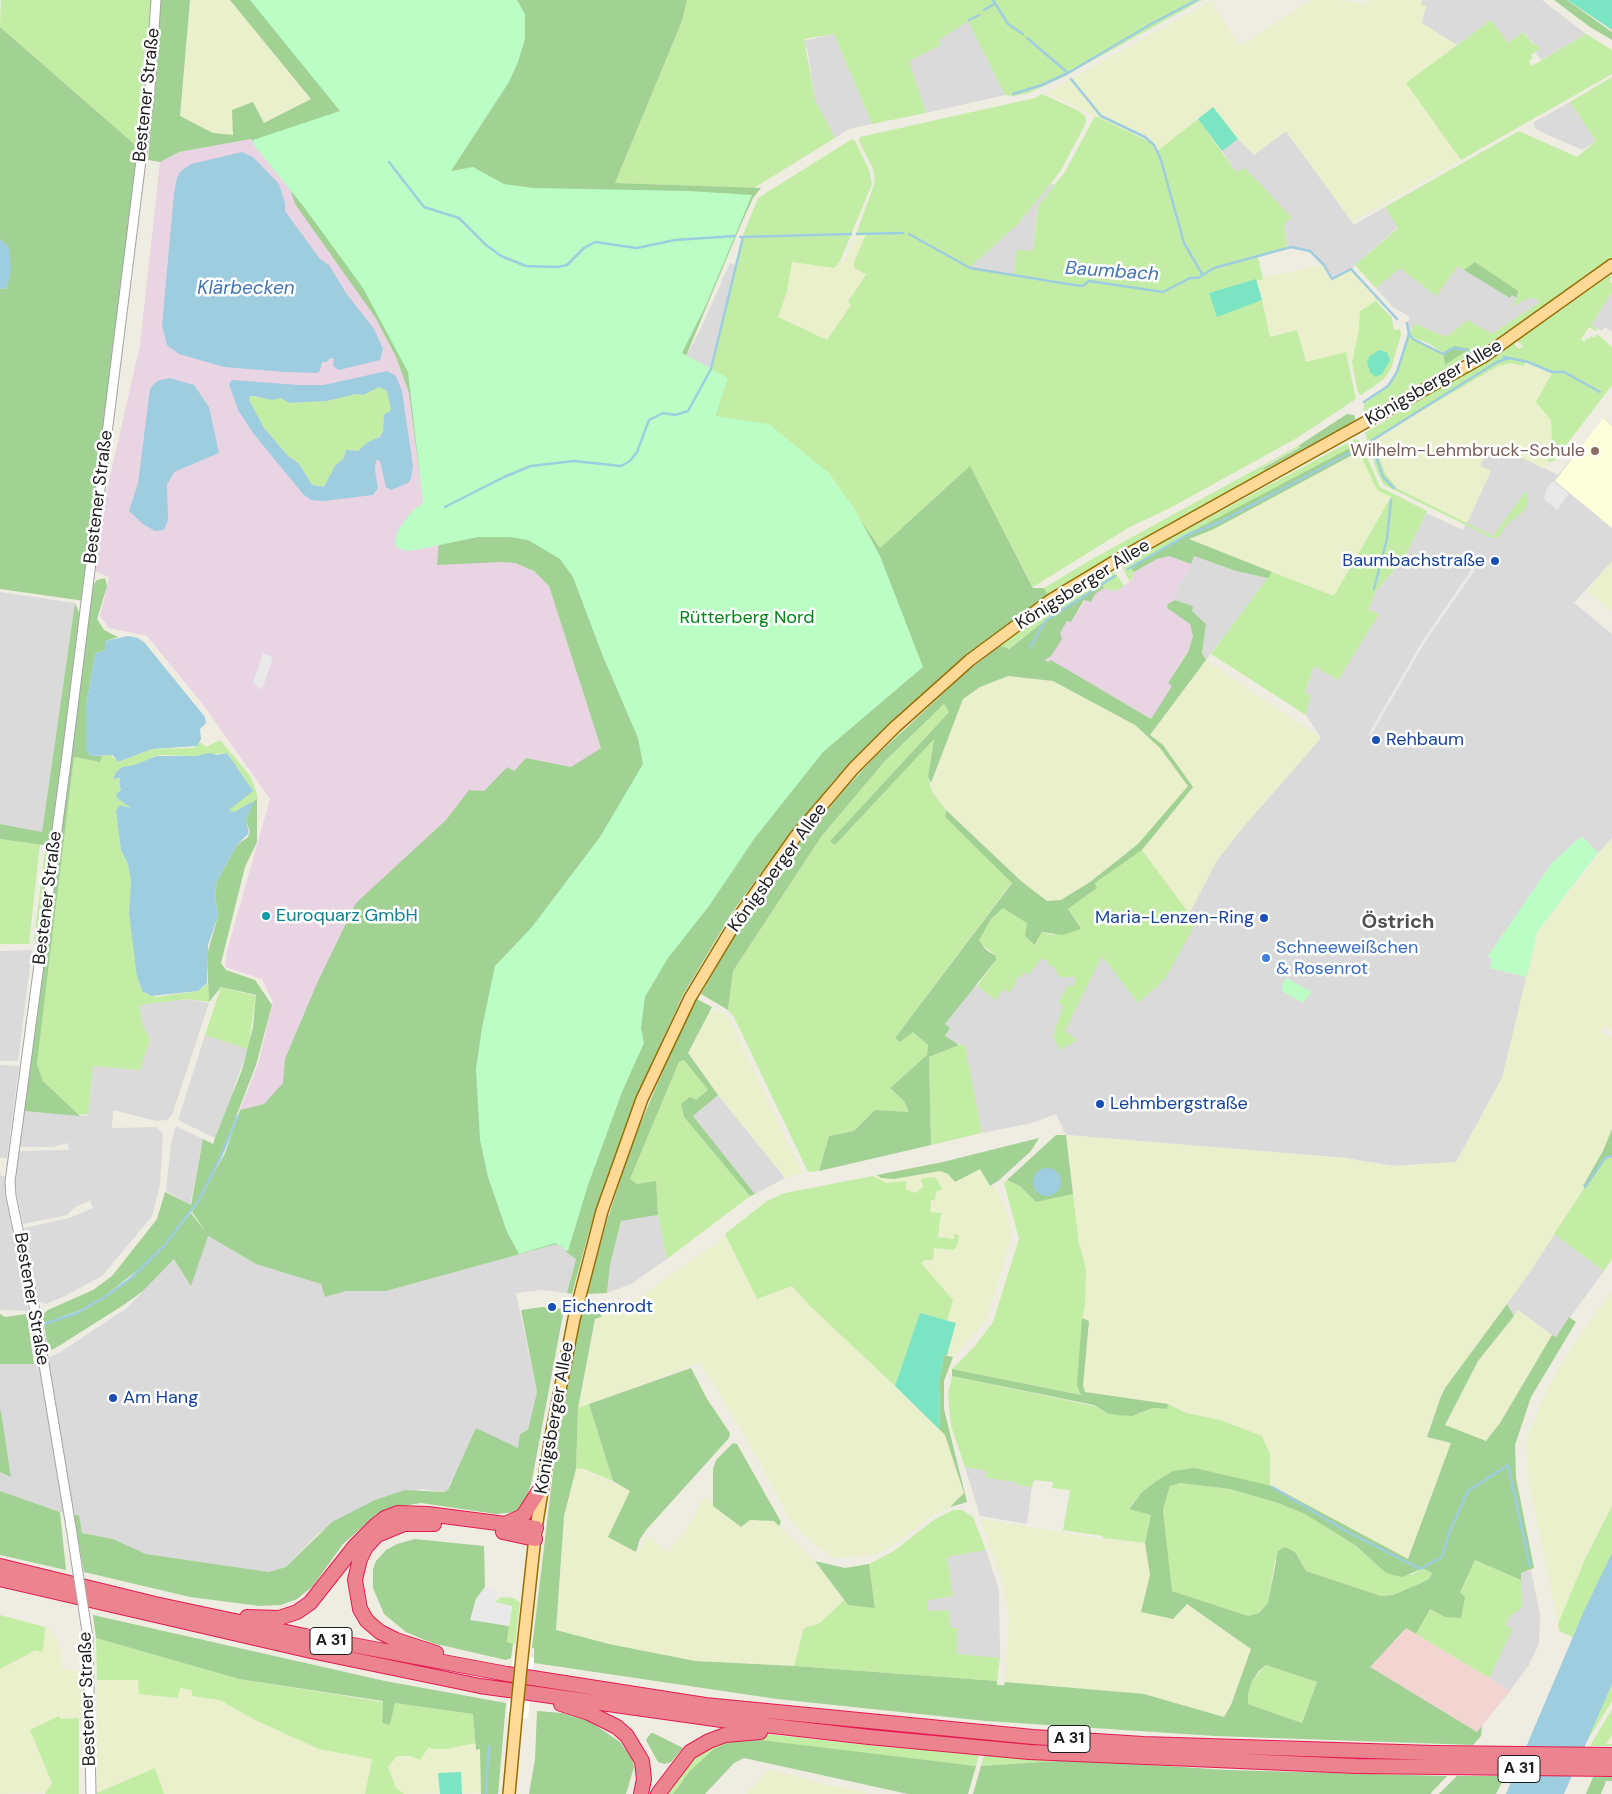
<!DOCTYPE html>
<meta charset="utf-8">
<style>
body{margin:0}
canvas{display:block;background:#efece2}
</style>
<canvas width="1612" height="1794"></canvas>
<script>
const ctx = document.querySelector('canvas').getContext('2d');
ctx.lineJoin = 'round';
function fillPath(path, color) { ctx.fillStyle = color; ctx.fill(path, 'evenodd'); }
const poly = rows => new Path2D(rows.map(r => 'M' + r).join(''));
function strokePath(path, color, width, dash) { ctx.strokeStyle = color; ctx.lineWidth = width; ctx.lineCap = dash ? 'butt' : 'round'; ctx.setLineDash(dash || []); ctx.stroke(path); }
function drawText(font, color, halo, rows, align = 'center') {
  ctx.font = font + ' "DM Sans",sans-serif'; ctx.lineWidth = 5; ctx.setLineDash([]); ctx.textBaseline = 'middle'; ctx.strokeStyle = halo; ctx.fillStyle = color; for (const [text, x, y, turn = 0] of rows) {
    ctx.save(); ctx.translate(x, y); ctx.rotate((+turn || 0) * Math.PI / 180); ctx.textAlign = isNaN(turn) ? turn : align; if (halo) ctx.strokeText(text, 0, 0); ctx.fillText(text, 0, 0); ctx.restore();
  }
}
fillPath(poly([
 [1422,0,1542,0,1586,34,1541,60,1535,52,1539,49,1523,32,1508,43,1491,20,1457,45,1421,23,1426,7,1421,5],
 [968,20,1005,95,926,113,909,61,941,45,938,41],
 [834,34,872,124,849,129,835,138,815,100,807,48,805,48,803,41],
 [1570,102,1596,141,1582,150,1537,130,1534,126,1534,122],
 [1286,131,1354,225,1385,207,1398,227,1355,265,1353,269,1332,278,1315,253,1292,247,1287,248,1284,224,1291,217,1236,172,1222,151,1238,139,1254,155],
 [1051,183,1055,185,1037,211,1033,251,1014,274,970,267,1017,225],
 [1410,253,1443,286,1458,266,1510,298,1512,294,1517,298,1513,305,1526,299,1535,298,1540,302,1492,334,1468,321,1446,337,1415,324,1409,334,1408,321,1410,317,1393,307,1376,288,1400,268],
 [730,263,736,265,710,369,686,356,700,330],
 [1612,292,1612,332,1605,327,1602,331,1591,325],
 [1604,418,1612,425,1612,561,1574,603,1612,634,1612,838,1598,853,1582,836,1552,863,1488,956,1492,959,1490,968,1527,977,1502,1078,1456,1162,1393,1166,1345,1158,1066,1135,1056,1114,1032,1123,982,1133,965,1046,953,1042,944,1036,950,1028,945,1024,975,985,977,986,1081,928,1138,1003,1196,924,1189,914,1217,860,1244,826,1321,738,1306,715,1310,696,1305,693,1314,666,1338,680,1378,614,1368,610,1376,591,1405,557,1426,513,1463,530,1491,471,1480,466,1491,443,1558,475],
 [1194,556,1236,571,1268,578,1206,660,1202,653,1206,624,1191,611,1193,606,1175,600,1179,584,1184,580],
 [0,592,75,603,42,832,0,824],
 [32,950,18,1061,0,1061,0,951],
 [188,999,209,1003,172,1115,167,1120,156,1121,113,1110,112,1128,156,1127,163,1133,160,1185,152,1216,102,1276,65,1296,46,1304,39,1301,24,1228,69,1218,93,1208,90,1201,75,1207,67,1215,23,1224,15,1186,19,1151,69,1150,68,1143,52,1147,20,1147,24,1111,88,1116,93,1066,140,1070,150,1040,142,1023,139,1005],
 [205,1035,248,1049,233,1090,235,1091,215,1138,178,1120],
 [0,1065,19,1066,7,1158,0,1158],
 [718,1095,785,1178,755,1194,693,1116],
 [176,1126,203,1139,190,1205,166,1191,171,1143],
 [0,1170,1,1176,5,1176,5,1193,28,1311,0,1310],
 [658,1215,667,1259,631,1284,607,1293,610,1265,621,1221],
 [1554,1234,1604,1271,1555,1338,1518,1310,1514,1316,1507,1304],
 [208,1236,256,1264,321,1284,325,1297,346,1291,386,1291,571,1240,576,1259,567,1293,542,1290,516,1293,537,1392,528,1431,519,1448,450,1482,448,1490,444,1492,421,1489,375,1500,319,1533,286,1567,269,1572,146,1554,113,1539,82,1533,78,1515,60,1512,0,1491,0,1472,11,1476,0,1409,0,1364,34,1364,59,1353,127,1308,174,1259],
 [965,1467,987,1471,987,1478,1017,1482,1017,1485,1032,1487,1027,1524,980,1516],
 [986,1550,999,1590,1000,1658,957,1654,957,1628,950,1628,928,1611,927,1600,953,1596,947,1557],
 [1531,1570,1540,1615,1539,1644,1529,1665,1510,1691,1489,1678,1512,1629,1505,1626,1510,1616,1521,1573]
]), '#dbdada');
fillPath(poly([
 [1406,1628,1510,1691,1477,1732,1369,1667]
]), '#f2d4d0');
fillPath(poly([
 [252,139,275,165,375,317,396,357,409,393,419,470,501,562,515,563,534,571,549,586,601,748,571,767,526,758,514,771,507,767,484,791,469,790,446,820,285,1059,284,1083,264,1104,240,1110,259,1061,273,1002,262,979,225,967,227,951,270,799,205,707,147,636,109,628,100,616,109,577,91,569,97,534,140,345,160,162,179,152],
 [1169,556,1191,564,1184,580,1179,584,1175,600,1167,608,1190,624,1193,636,1188,651,1168,683,1173,686,1151,719,1051,660,1048,662,1044,660,1067,620,1071,622,1085,600,1091,602,1095,594,1104,588,1115,591,1131,581,1134,572,1157,559]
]), '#e9d4e3');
fillPath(poly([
 [1603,418,1612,426,1612,528,1555,481]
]), '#fdffdb');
fillPath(poly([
 [190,0,230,0,311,99,263,123,233,135,213,133,179,116],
 [1312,0,1341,0,1364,4,1370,0,1422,0,1421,5,1426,6,1422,23,1457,45,1407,83,1461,160,1352,222,1286,131,1254,155,1233,134,1213,107,1156,152,1150,142,1046,93,1211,1,1239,46],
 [856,234,867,234,854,262,855,268,866,274,848,302,852,305,827,340,778,317,787,291,792,262,834,268,840,261,844,263],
 [1324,265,1332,279,1353,269,1380,300,1361,309,1358,340,1353,359,1348,361,1346,352,1306,363,1297,330,1270,337,1256,279],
 [1525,362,1552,373,1552,437,1545,453,1550,458,1543,468,1491,443,1480,466,1491,471,1467,523,1413,498,1390,481,1382,468,1373,442,1385,432,1498,366,1511,363,1523,366],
 [1358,449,1377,490,1392,497,1334,597,1188,539,1212,530,1357,452],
 [1612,561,1612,611,1587,591],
 [1206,660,1321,738,1244,826,1217,860,1189,914,1142,850,1193,787,1163,745,1150,735],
 [1008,676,1053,681,1135,725,1160,748,1188,786,1138,844,1090,882,1061,900,1047,901,1021,881,946,810,932,792,931,783,963,699,980,687],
 [1612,838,1612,1028,1603,1026,1601,1033,1612,1037,1612,1129,1603,1151,1583,1186,1585,1188,1530,1272,1445,1388,1440,1398,1427,1437,1451,1443,1408,1559,1272,1487,1270,1454,1220,1420,1186,1413,1168,1404,1085,1392,1083,1386,1089,1322,1082,1318,1085,1306,1086,1269,1079,1243,1066,1135,1345,1158,1393,1166,1456,1162,1502,1078,1537,933],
 [709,1012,722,1012,729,1018,802,1173,785,1178,718,1095,688,1053],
 [980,1168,990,1186,993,1185,1008,1214,1012,1237,986,1320,953,1357,947,1355,956,1324,947,1321,953,1300,921,1263,934,1248,953,1250,954,1239,938,1237,941,1214,930,1212,931,1199,935,1197,936,1192,942,1189,921,1179,921,1190,911,1193,906,1188,906,1182,886,1183,873,1176,918,1175,940,1171,948,1174,955,1182],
 [726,1236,757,1299,792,1286,810,1306,945,1434,964,1493,950,1507,930,1517,891,1547,875,1555,835,1558,810,1541,792,1523,746,1437,700,1363,578,1408,596,1319,627,1306],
 [1612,1291,1612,1506,1586,1557,1558,1624,1528,1479,1527,1438,1550,1384,1572,1347],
 [1518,1310,1552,1335,1500,1423,1486,1441,1445,1426,1478,1361],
 [582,1468,630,1491,609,1536,636,1552,639,1553,647,1535,667,1552,686,1531,704,1497,741,1527,750,1520,774,1521,815,1561,844,1600,820,1623,804,1628,794,1666,695,1661,609,1644,556,1630,564,1516,576,1469],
 [981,1519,1102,1539,1145,1543,1150,1575,1141,1612,1177,1616,1186,1604,1251,1649,1231,1705,1224,1717,1144,1694,1005,1682,1009,1620,1004,1587],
 [45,1627,51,1631,58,1643,63,1669,83,1672,83,1715,79,1718,60,1719,59,1716,30,1730,52,1783,47,1793,0,1794,0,1669,36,1649,43,1652],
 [97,1680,138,1680,140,1694,178,1698,180,1688,192,1690,192,1696,220,1700,255,1720,319,1749,372,1759,365,1794,164,1794,155,1768,97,1793],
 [476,1743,477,1750,480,1749,481,1793,404,1794,396,1788,390,1777,388,1767,397,1756,415,1757,429,1747,447,1749],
 [769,1769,832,1786,865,1792,865,1794,746,1794]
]), '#eaf0cc');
fillPath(poly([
 [1,0,152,0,140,149,0,27],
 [687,0,1202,0,1063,77,1029,93,1014,96,1005,95,968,21,938,41,941,45,909,61,926,113,872,124,834,34,804,39,815,100,835,138,754,188,615,183,682,21],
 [1491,20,1508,43,1523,32,1533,44,1537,45,1540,49,1531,55,1533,58,1529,61,1532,66,1586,34,1612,50,1612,74,1461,160,1406,83],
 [1612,77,1612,257,1493,341,1367,416,1363,413,1364,404,1389,386,1398,372,1408,336,1443,355,1445,365,1455,346,1443,353,1428,343,1414,338,1409,334,1415,324,1446,337,1468,320,1492,334,1540,302,1535,298,1527,299,1512,306,1519,295,1475,262,1464,270,1458,266,1436,296,1400,268,1376,288,1355,265,1398,228,1385,207,1519,131,1577,157,1596,141,1570,102],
 [1042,94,1079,111,1085,116,1086,123,1061,170,1051,183,1017,225,970,267,1014,274,1017,250,1033,251,1038,206,1065,172,1095,116,1150,142,1156,152,1198,119,1236,172,1245,168,1291,217,1284,224,1287,249,1258,257,1263,279,1209,293,1217,316,1262,300,1270,337,1297,330,1306,362,1346,352,1356,399,1297,438,1170,508,1128,528,1033,587,970,467,880,548,829,473,716,417,710,369,743,235,758,198,852,139,855,141,869,170,872,184,840,261,834,268,792,262,787,291,778,317,827,340,851,305,848,302,866,274,854,268,854,262,866,234,856,234,875,182,873,169,859,141,860,137,1035,98],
 [1612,274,1610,282,1612,283,1612,292,1591,325,1597,329,1596,331,1589,327,1581,339,1584,342,1587,338,1589,339,1591,336,1594,338,1597,334,1612,347,1612,385,1554,461,1547,462,1550,458,1545,454,1552,437,1551,420,1536,402,1552,373,1525,362,1524,366,1511,363,1498,366,1385,432,1373,442,1386,475,1398,489,1493,536,1525,492,1527,493,1528,502,1525,510,1508,523,1498,537,1492,538,1384,485,1377,472,1365,433,1513,343,1519,349,1523,346,1517,341],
 [1376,301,1392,318,1394,330,1400,329,1401,335,1391,369,1383,380,1361,395,1358,393,1352,362,1359,330,1360,311],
 [379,387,387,391,391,410,383,419,383,432,373,442,368,442,358,451,351,450,345,453,344,458,335,466,324,487,312,485,299,464,288,456,264,428,249,400,250,396,254,396,260,398,281,398,289,403,327,401,356,394,363,395],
 [1356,421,1357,422,1134,543,1048,595,1044,588,1094,558,1298,446,1302,446,1263,467,1264,470],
 [1355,439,1360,441,1380,487,1427,511,1405,557,1376,591,1368,610,1379,614,1338,680,1314,666,1305,692,1310,696,1306,715,1211,654,1272,572,1334,596,1391,497,1377,490,1357,448,1195,530,1132,568,1134,572,1130,582,1123,568,1124,564,1148,550],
 [1110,571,1117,575,1124,586,1115,591,1104,588,1101,585,1043,622,1008,649,998,647,1060,603],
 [944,704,949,712,830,841,835,845,934,738,928,777,932,792,946,810,945,817,1012,882,895,1038,900,1042,913,1031,928,1045,927,1055,890,1088,904,1101,909,1112,875,1110,854,1131,829,1136,819,1171,808,1172,734,1017,728,1010,733,971,821,837,884,762],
 [220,740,251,777,258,797,257,800,234,812,229,811,229,808,253,791,227,753,196,756,160,755,134,765,122,767,116,772,113,779,120,778,118,784,121,790,116,794,117,798,132,808,120,805,116,811,121,850,128,864,131,880,129,913,140,987,146,994,156,997,198,991,208,983,209,1002,188,999,139,1005,142,1023,150,1040,140,1070,93,1066,88,1115,78,1114,43,1081,37,1064,74,757,100,762,102,756,110,755,119,762,152,749,194,748,200,742,206,747],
 [0,839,40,844,29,944,0,944],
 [48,848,50,849,38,942,36,942,34,939,45,851],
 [1142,850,1196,923,1165,979,1138,1003,1102,956,1065,1031,1077,1040,1060,1050,1053,1036,1063,1006,1058,1002,1068,986,1074,986,1075,977,1059,977,1055,967,1050,966,1047,960,1041,959,1028,975,1024,972,1019,979,1017,977,1015,979,1017,982,1009,993,1004,989,995,1000,977,986,996,960,994,954,980,943,979,938,991,919,1003,907,1028,923,1036,945,1042,932,1053,935,1081,927,1068,909,1097,888,1095,883],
 [221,987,256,996,248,1049,205,1035],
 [959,1045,965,1045,982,1133,931,1145,929,1057],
 [684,1060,708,1090,696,1100,684,1117,750,1196,667,1259,658,1215,656,1182,637,1184,630,1179,679,1062],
 [1612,1155,1612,1259,1604,1271,1554,1234,1605,1157],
 [873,1176,886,1183,906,1181,906,1189,915,1193,923,1187,921,1179,931,1177,936,1178,942,1189,936,1192,935,1200,931,1200,930,1212,941,1213,938,1237,954,1239,954,1234,959,1235,957,1246,954,1250,934,1248,933,1260,925,1260,921,1263,953,1300,947,1321,920,1313,895,1386,810,1306,792,1286,757,1299,725,1234,767,1201,785,1193],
 [1007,1180,1020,1186,1036,1202,1073,1194,1079,1243,1086,1269,1085,1306,1082,1318,1082,1395,952,1369,974,1347,993,1322,1019,1239,1004,1183],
 [952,1376,1094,1406,1107,1413,1139,1414,1153,1408,1166,1409,1168,1404,1186,1413,1220,1420,1262,1436,1270,1454,1270,1486,1195,1468,1158,1480,1142,1492,1129,1508,1151,1515,1145,1543,1103,1538,1103,1536,1063,1530,1070,1490,1052,1488,1053,1482,1034,1480,1032,1487,1017,1485,1017,1482,986,1478,987,1471,965,1467,951,1426,948,1394],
 [589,1404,613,1481,582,1468,576,1469,578,1408],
 [1180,1483,1230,1489,1278,1503,1305,1514,1355,1545,1385,1572,1411,1575,1423,1568,1432,1572,1429,1579,1421,1583,1393,1595,1381,1596,1306,1571,1295,1552,1275,1560,1268,1603,1259,1613,1248,1616,1171,1591,1163,1510,1170,1486],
 [1612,1506,1612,1553,1573,1637,1559,1631,1558,1624,1586,1557],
 [953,1510,962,1510,973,1517,986,1550,947,1557,953,1596,928,1600,928,1611,949,1610,950,1628,957,1628,957,1654,1000,1658,997,1681,794,1666,804,1628,820,1623,844,1600,848,1605,875,1607,869,1564,894,1551,935,1519],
 [1475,1560,1521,1580,1522,1608,1510,1616,1505,1625,1513,1629,1489,1678,1416,1634,1430,1609,1445,1617,1460,1594],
 [501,1597,513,1598,520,1602,515,1644,507,1643,512,1607,495,1602],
 [0,1615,45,1627,43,1652,36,1650,0,1669],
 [96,1638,239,1679,383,1702,382,1723,390,1725,395,1703,473,1714,476,1743,447,1749,432,1749,429,1747,420,1760,410,1756,397,1756,388,1767,396,1788,404,1794,365,1794,372,1759,319,1749,255,1720,220,1700,192,1696,192,1690,180,1688,178,1698,139,1694,138,1680,97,1680],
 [1266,1665,1317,1682,1302,1723,1248,1704,1248,1694,1252,1681],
 [1612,1684,1612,1701,1584,1746],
 [1612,1709,1612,1735,1606,1744,1612,1744,1612,1746,1590,1746],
 [59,1716,61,1719,79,1718,79,1794,45,1794,52,1783,30,1730],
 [764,1734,889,1747,979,1754,976,1766,748,1740,682,1781,673,1794,663,1794,682,1768,707,1745],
 [984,1755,1022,1758,1073,1760,981,1766],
 [155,1768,164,1794,97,1794,97,1793]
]), '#c3eda4');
fillPath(poly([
 [161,0,190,0,180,116,213,133,233,135,232,110,253,102,264,123,311,99,230,0,687,0,682,21,615,183,761,188,753,198,739,229,686,356,727,380,716,417,828,473,880,548,970,466,1033,588,1044,588,1048,595,966,655,898,715,868,745,835,779,785,841,733,911,683,995,636,1097,590,1228,572,1294,567,1293,576,1259,566,1252,571,1240,386,1291,346,1291,325,1297,321,1284,256,1264,208,1236,191,1286,174,1259,143,1291,125,1304,62,1344,52,1350,48,1348,44,1324,85,1310,128,1281,161,1250,191,1213,207,1234,192,1212,225,1153,240,1110,264,1104,283,1083,285,1059,318,981,356,903,446,820,469,790,484,791,507,767,514,771,526,758,571,767,601,748,549,586,534,571,515,563,501,562,437,565,441,516,419,470,409,393,396,357,375,317,295,204,289,185,251,139,179,152,160,162,148,160],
 [1554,0,1567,0,1612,32,1612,40,1590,27],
 [0,27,140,149,85,601,0,589,0,288,7,289,9,247,0,239],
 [1475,262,1518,291,1517,298,1512,295,1510,298,1464,270],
 [1455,346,1469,349,1445,365,1443,353],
 [1347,414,1354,415,1356,421,1264,470,1263,468,1301,447,1298,446],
 [1354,446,1357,448,1358,452,1212,530,1189,539,1272,572,1268,578,1236,571,1194,556,1191,564,1169,556,1157,559,1134,572,1131,568,1189,533],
 [105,578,107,586,97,619,104,630,118,637,105,641,105,650,95,654,86,706,86,751,92,756,102,756,100,762,74,757,37,1064,43,1081,80,1116,24,1111,92,586,97,580],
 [1101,585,1104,588,1095,594,1091,602,1084,600,1071,622,1067,621,1060,633,1062,639,1051,656,1045,660,1048,662,1051,660,1151,719,1172,686,1168,683,1188,652,1193,636,1190,624,1167,608,1168,604,1175,600,1193,606,1192,611,1206,624,1202,653,1206,660,1150,735,1163,745,1193,787,1142,850,1095,883,1097,888,1068,909,1081,928,1078,930,1062,935,1042,932,1035,945,1025,936,1027,923,1003,908,991,919,979,940,986,950,996,956,996,960,945,1024,950,1028,945,1036,959,1045,929,1057,931,1145,819,1171,829,1136,854,1131,875,1110,909,1112,904,1101,890,1088,927,1055,928,1045,913,1032,900,1042,895,1038,1012,883,945,817,946,810,1021,881,1047,901,1061,900,1090,882,1138,844,1188,786,1160,748,1135,725,1053,681,1008,676,980,687,963,699,931,783,928,777,934,739,835,845,830,841,949,712,944,704,884,762,821,837,733,971,728,1010,701,994,741,925,792,852,847,787,876,756,961,677,995,649,1002,646,1009,649,1043,622],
 [75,603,80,615,51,846,0,839,0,824,42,832],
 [257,799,257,842,245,867,221,963,226,970,255,980,272,1005,256,1065,222,1153,195,1206,173,1235,144,1265,106,1295,86,1308,44,1323,42,1315,48,1310,93,1290,112,1276,157,1219,165,1192,191,1205,203,1139,213,1144,215,1138,242,1070,253,1027,256,995,221,987,209,1002,207,955,218,916,215,893,217,881,237,845,248,837,250,832,246,820,254,801],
 [697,999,712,1007,688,1053,718,1095,693,1116,755,1194,750,1196,684,1117,681,1104,690,1097,696,1100,708,1090,684,1060,679,1062,630,1179,637,1184,656,1181,658,1215,621,1221,610,1265,607,1293,587,1294,606,1224,632,1144,670,1054],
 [1612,1129,1612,1155,1605,1157,1585,1187,1583,1186,1603,1151],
 [1056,1135,1066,1135,1073,1194,1036,1202,1020,1186,1007,1180],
 [1039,1138,1031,1151,998,1181,990,1186,980,1169,955,1182,948,1174,940,1171,894,1179,881,1178,877,1175,943,1162],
 [1507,1304,1514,1316,1478,1361,1445,1425,1486,1441,1500,1423,1552,1335,1556,1337,1569,1317,1576,1322,1531,1397,1515,1445,1516,1478,1534,1568,1521,1573,1521,1580,1475,1560,1460,1593,1465,1597,1461,1618,1445,1617,1430,1609,1416,1634,1406,1628,1370,1667,1477,1732,1482,1726,1481,1736,1473,1745,1216,1736,986,1721,777,1699,534,1663,534,1648,532,1648,553,1472,568,1376,582,1311,603,1309,601,1317,595,1319,578,1408,576,1469,564,1516,556,1630,609,1644,695,1661,794,1666,997,1681,997,1685,1004,1685,1005,1682,1144,1694,1224,1717,1231,1705,1251,1649,1187,1604,1173,1619,1141,1612,1150,1575,1145,1543,1151,1515,1129,1509,1142,1492,1158,1480,1173,1471,1195,1468,1272,1486,1408,1559,1451,1443,1427,1437,1440,1399,1445,1388],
 [1180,1483,1230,1489,1278,1503,1305,1514,1355,1545,1385,1572,1393,1575,1403,1577,1423,1568,1432,1573,1429,1579,1421,1583,1393,1595,1381,1596,1306,1571,1295,1552,1285,1547,1278,1551,1268,1603,1259,1613,1248,1616,1172,1591,1163,1510,1170,1486],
 [1266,1665,1317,1682,1302,1723,1248,1704,1248,1694,1252,1681,1259,1671],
 [543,1307,564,1309,532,1480,526,1500,516,1512,496,1514,421,1503,391,1508,376,1515,343,1544,313,1586,297,1599,281,1605,260,1606,190,1597,84,1572,74,1515,79,1515,82,1533,113,1539,146,1554,269,1572,286,1567,332,1522,375,1500,405,1490,444,1492,448,1490,476,1428,518,1448,520,1434,528,1430,537,1392,521,1310],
 [0,1314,5,1317,27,1314,34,1364,0,1364],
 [1082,1318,1089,1321,1083,1386,1085,1392,1168,1404,1167,1409,1153,1408,1132,1416,1117,1415,1107,1413,1094,1405,952,1376,952,1369,1081,1395,1077,1385],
 [944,1355,953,1357,944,1381,944,1409,967,1502,950,1507,964,1493,945,1435,940,1430,939,1382],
 [691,1368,707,1399,730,1433,729,1438,646,1530,640,1539,636,1552,608,1537,630,1491,613,1481,589,1404],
 [0,1409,1,1412,11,1477,0,1472],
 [733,1443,737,1444,781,1522,779,1526,774,1521,750,1520,741,1527,713,1506,713,1469,716,1460],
 [0,1491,60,1512,66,1570,0,1555],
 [415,1539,484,1546,485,1587,476,1599,471,1619,509,1626,507,1642,513,1644,511,1658,506,1660,432,1643,406,1632,384,1614,373,1588,373,1569,376,1561,386,1550,397,1544],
 [815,1561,845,1568,869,1564,875,1608,848,1605],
 [93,1615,385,1681,506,1703,498,1794,481,1794,480,1749,476,1750,473,1714,395,1703,390,1725,382,1723,383,1701,239,1679,96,1638],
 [537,1711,562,1713,589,1721,620,1742,632,1758,634,1767,626,1794,529,1794,535,1759],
 [651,1733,653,1733,683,1748,671,1762,665,1764,658,1762,646,1740],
 [748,1740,760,1740,976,1766,968,1794,908,1794,744,1758,734,1763,705,1794,673,1794,689,1772,714,1749,731,1741],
 [1073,1760,1227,1770,1447,1776,1430,1794,973,1794,981,1766],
 [1457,1776,1505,1776,1496,1794,1439,1794],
 [1593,1777,1612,1777,1612,1781,1606,1781,1601,1794,1586,1794]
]), '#a2d194');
fillPath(poly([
 [250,0,517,0,525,14,525,39,518,62,509,82,451,171,473,167,504,184,533,188,689,191,752,195,706,305,682,353,728,378,716,416,769,424,829,473,854,508,880,556,923,667,823,752,754,839,709,906,668,958,645,997,641,1028,644,1043,622,1092,588,1185,568,1251,556,1243,519,1254,507,1232,488,1177,480,1140,476,1069,482,1028,495,966,532,927,600,837,643,764,638,738,602,654,573,577,560,559,528,540,509,537,478,537,416,550,406,551,396,547,395,541,397,532,411,512,423,503,408,372,363,288,304,207,253,144,253,140,340,111],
 [1582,836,1598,853,1537,932,1527,977,1490,968,1492,959,1488,956,1552,863],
 [1286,978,1312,992,1303,1003,1282,991,1282,985]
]), '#bbfdc5');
fillPath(poly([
 [1568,0,1612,0,1612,30,1569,1],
 [1213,107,1238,139,1222,151,1198,119],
 [1256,279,1262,300,1217,317,1209,293],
 [1379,350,1387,352,1390,360,1382,374,1375,377,1370,372,1367,362,1370,356],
 [920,1313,956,1323,947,1355,944,1355,939,1382,940,1430,895,1386],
 [461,1772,462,1794,440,1794,438,1773]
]), '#7ae4c3');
fillPath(poly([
 [1553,481,1569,494,1557,510,1544,499,1546,490],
 [1485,556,1425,642,1370,737,1369,733,1423,640,1480,557],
 [263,653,273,657,262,690,253,683],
 [485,1587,498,1590,495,1602,512,1606,509,1626,470,1620,476,1599]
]), '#e9e9e9');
fillPath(poly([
 [242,152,253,157,279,184,285,203,285,211,320,259,329,265,346,293,374,329,383,349,380,360,339,370,333,366,334,359,330,358,327,362,322,362,320,371,317,373,286,372,224,367,179,354,167,345,162,326,174,193,177,178,180,172,191,164],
 [0,239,9,247,11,269,7,289,0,288],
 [387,371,396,376,402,391,413,466,411,479,408,483,391,490,386,487,380,461,376,460,375,470,378,488,373,495,324,501,311,500,303,494,253,433,238,410,229,384,232,380,299,385,324,385],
 [379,387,387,391,391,410,384,415,383,432,380,437,368,442,358,451,346,450,344,458,335,466,324,487,312,485,299,464,288,456,264,428,249,400,250,396,254,396,272,400,281,398,289,403,326,401,356,394,363,395],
 [170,378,194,385,209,407,219,453,174,472,167,485,168,520,164,530,155,531,143,524,129,511,138,483,150,389,157,381],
 [128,636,138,638,144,642,205,717,206,723,200,729,201,739,197,746,152,749,118,762,113,755,92,756,86,751,86,706,95,654,105,650,105,641],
 [210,753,217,755,227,753,253,791,229,810,234,812,254,801,246,820,249,833,237,845,217,881,215,893,218,916,208,945,207,983,198,991,151,996,142,991,137,976,129,913,131,880,128,864,121,850,116,811,120,805,131,808,117,798,116,794,121,790,119,784,120,778,113,779,116,772,122,767,134,765,157,756,196,756],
 '1033 1182a14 14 0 1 1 28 0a14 14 0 1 1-28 0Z',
 [1612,1553,1612,1684,1564,1794,1506,1794,1584,1611]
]), '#9fcde0');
fillPath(poly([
 [513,1656,534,1658,528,1718,507,1716]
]), '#fff');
strokePath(poly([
 [993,0,1008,24,1023,34],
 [984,10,994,4],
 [969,20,979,15],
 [1027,38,1068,73],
 [1071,79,1101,116,1145,137,1154,145,1161,160,1184,243,1202,274],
 [1013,94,1042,85,1068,73,1151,24,1197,0],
 [389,162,424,207,459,218,486,245,501,256,526,266,558,267,567,265,584,248,595,242,637,248,675,240,735,236],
 [857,234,903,233],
 [909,234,970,268,1074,285,1083,286,1089,281,1163,292,1190,278,1198,278,1214,268,1291,247,1310,251,1324,265,1332,279,1351,269,1397,319],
 [740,237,851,234],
 [1407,323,1409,334,1413,339,1443,354,1453,348,1468,350],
 [1504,357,1528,362,1552,372,1564,372,1600,392],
 [1364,402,1388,386,1397,372,1409,334],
 [1394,488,1383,477,1371,441,1497,362,1509,358],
 [445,507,504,477,531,466,574,461,621,466,630,461,637,452,649,420,663,413,675,415,688,411,711,369,743,237],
 [1128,569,1185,536,1220,522,1357,449],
 [1374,589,1387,539,1391,500],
 [1030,648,1045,621,1115,576],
 [1585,1187,1605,1158,1612,1156],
 [44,1324,77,1313,106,1296,130,1279,164,1246,199,1200,220,1158,238,1116],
 [1272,1487,1346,1531,1420,1569,1442,1557,1449,1533,1468,1491,1508,1465,1530,1566],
 [486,1794,489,1747]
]), '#9fcde0', 2.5);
const minor = poly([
 [71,1527,36,1316,11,1196,10,1182,67,755,150,88,156,0],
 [88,1638,91,1794]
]);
const major = poly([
 [522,1657,536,1528,552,1431,574,1319,602,1211,642,1099,690,998,740,915,796,836,853,769,895,727,970,660,1051,600,1114,562,1483,357,1612,265],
 [509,1794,516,1717]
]);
const highway = poly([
 [434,1524,404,1524,377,1535,366,1547,360,1559,355,1580,360,1609,367,1621,380,1632,396,1640,436,1653],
 [505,1524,523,1516,542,1486],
 [503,1532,535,1539],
 [0,1566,155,1604,305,1636,507,1674,705,1705,1033,1737,1143,1744,1434,1753,1612,1755],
 [0,1579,311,1651,480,1686,729,1721,869,1737,1029,1752,1356,1766,1612,1769],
 [247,1617,279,1618,297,1612,310,1603,355,1546,376,1525,385,1518,398,1513,428,1514,536,1528],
 [561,1704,589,1713,617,1727,627,1736,642,1761,644,1779,641,1794],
 [658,1794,690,1752,709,1741,725,1735,760,1732]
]);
strokePath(minor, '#a4a4a4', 11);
strokePath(major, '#966f00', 14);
strokePath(highway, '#e51850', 16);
strokePath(minor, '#fff', 9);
strokePath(major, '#ffd997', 11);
strokePath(highway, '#ec8490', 14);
const minorBridge = poly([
 [71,1527,88,1638]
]);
const majorBridge = poly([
 [516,1717,522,1657]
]);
strokePath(minorBridge, '#a4a4a4', 11, []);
strokePath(majorBridge, '#966f00', 14, []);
strokePath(minorBridge, '#fff', 9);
strokePath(majorBridge, '#ffd997', 11);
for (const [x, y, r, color] of [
 [1595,451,5,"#8d6e63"],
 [1495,561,5,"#1a4fb4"],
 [1376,740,5,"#1a4fb4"],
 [266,916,5,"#0f9aa8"],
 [1264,918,5,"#1a4fb4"],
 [1266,958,5,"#3f7fe0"],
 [1100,1104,5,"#1a4fb4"],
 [552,1307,5,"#1a4fb4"],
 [113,1398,5,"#1a4fb4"]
]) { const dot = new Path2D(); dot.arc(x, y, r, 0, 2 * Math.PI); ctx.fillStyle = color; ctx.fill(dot); strokePath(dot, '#fff', 2); }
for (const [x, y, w] of [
 [331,1641,42],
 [1069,1739,42],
 [1519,1769,42]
]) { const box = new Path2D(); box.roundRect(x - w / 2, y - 13.5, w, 27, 4); ctx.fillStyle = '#fff'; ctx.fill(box); strokePath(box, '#1d1d1d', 1); }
drawText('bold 16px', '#1d1d1d', null, [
 ["A 31",331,1641],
 ["A 31",1069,1739],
 ["A 31",1519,1769]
]);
drawText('18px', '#1d1d1d', '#fff', [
 ["Bestener Straße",147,95,-84],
 ["Königsberger Allee",1434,383,-30],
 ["Bestener Straße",99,497,-83],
 ["Königsberger Allee",1083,585,-32],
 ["Königsberger Allee",778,868,-54],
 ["Bestener Straße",48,898,-83],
 ["Bestener Straße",31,1299,80],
 ["Königsberger Allee",555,1418,-80],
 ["Bestener Straße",88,1699,-92]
]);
drawText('18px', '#785e54', '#fff', [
 ["Wilhelm-Lehmbruck-Schule",1585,451]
], 'right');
drawText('18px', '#164399', '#fff', [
 ["Baumbachstraße",1485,561,"right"],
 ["Rehbaum",1386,740],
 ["Maria-Lenzen-Ring",1254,918,"right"],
 ["Lehmbergstraße",1110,1104],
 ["Eichenrodt",562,1307],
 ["Am Hang",123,1398]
], 'left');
drawText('18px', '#048317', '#fff', [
 ["Rütterberg Nord",747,618]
]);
drawText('18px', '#0d838f', '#fff', [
 ["Euroquarz GmbH",276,916]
], 'left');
drawText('18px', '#366cbe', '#fff', [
 ["Schneeweißchen",1276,948],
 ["& Rosenrot",1276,969]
], 'left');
drawText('italic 19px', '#4374b3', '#fff', [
 ["Baumbach",1112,272,4],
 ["Klärbecken",246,289]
]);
drawText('bold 20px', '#505050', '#fff', [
 ["Östrich",1398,923]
]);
</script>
